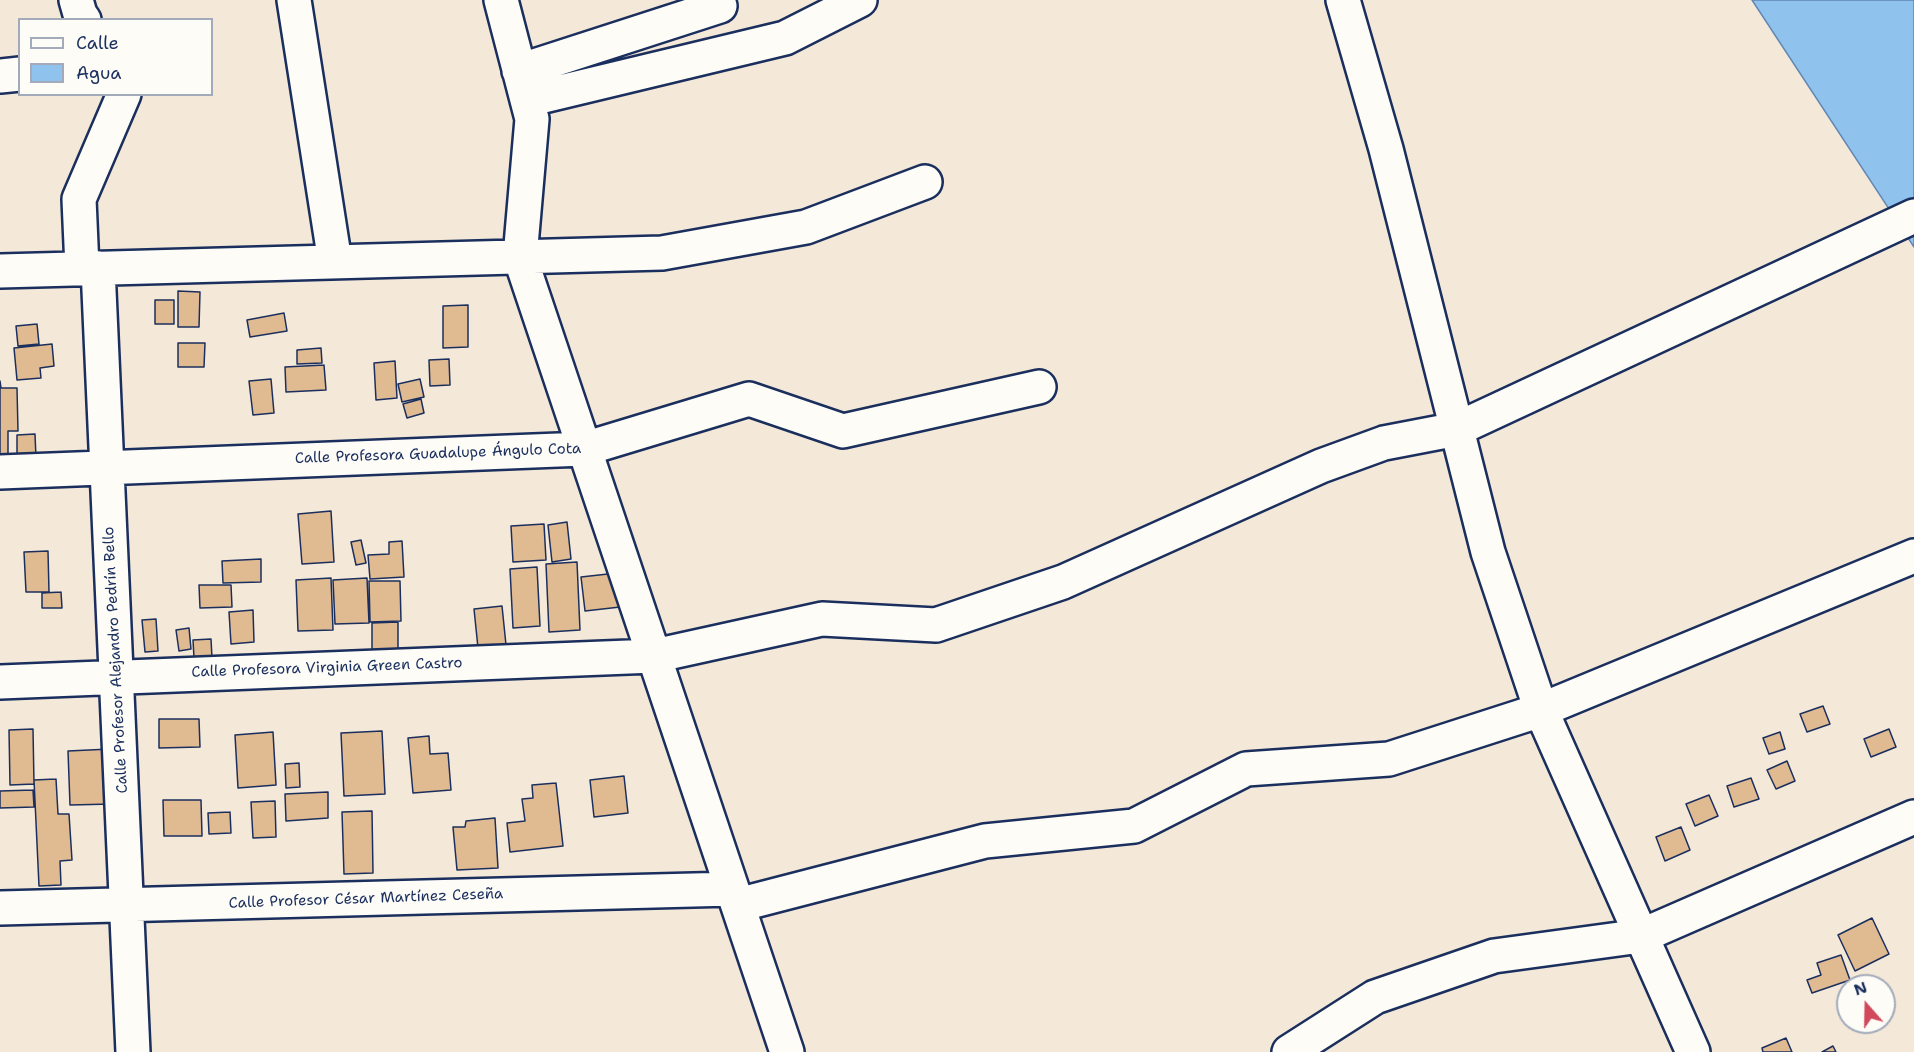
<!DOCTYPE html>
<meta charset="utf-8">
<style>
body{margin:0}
#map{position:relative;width:1914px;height:1052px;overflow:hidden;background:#f4e8d8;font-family:"Shantell Sans",sans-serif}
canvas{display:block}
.legend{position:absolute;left:18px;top:18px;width:195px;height:78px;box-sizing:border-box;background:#fdfcf7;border:2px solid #a3aaba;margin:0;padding:8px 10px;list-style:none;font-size:18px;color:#1b2f5e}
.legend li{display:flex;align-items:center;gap:12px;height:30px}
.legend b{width:30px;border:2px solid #a3aaba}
.north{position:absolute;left:1836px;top:974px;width:60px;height:60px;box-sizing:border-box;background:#fdfcf7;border:2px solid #a3aaba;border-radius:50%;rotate:340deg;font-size:16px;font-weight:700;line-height:24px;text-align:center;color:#1b2f5e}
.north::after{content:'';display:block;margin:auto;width:21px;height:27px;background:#d1495b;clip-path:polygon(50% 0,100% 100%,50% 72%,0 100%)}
</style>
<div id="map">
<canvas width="1914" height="1052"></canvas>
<ul class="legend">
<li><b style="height:8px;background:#fdfcf7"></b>Calle</li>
<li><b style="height:16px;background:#8fc2ec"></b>Agua</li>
</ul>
<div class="north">N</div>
</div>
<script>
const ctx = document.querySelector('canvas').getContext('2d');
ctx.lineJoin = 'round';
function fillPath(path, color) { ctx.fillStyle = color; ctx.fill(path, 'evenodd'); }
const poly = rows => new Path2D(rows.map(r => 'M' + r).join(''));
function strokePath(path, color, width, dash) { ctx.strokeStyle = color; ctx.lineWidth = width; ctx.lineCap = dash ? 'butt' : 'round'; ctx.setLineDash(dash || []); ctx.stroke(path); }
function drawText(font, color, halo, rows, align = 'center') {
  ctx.font = font + ' "Shantell Sans",sans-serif'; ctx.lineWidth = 6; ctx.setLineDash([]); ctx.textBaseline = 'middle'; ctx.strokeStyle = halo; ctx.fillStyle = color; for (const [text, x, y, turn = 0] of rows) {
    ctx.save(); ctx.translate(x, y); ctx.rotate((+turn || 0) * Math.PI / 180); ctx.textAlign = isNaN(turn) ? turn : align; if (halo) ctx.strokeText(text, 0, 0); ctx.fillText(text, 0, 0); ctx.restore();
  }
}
const water = poly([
 [1752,0,1914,0,1914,247,1752,0]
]);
fillPath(water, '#8fc2ec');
strokePath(water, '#6187b3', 1.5);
const building = poly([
 [178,291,200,292,199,327,178,327,178,291],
 [155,300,174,300,174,324,155,324,155,300],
 [468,305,468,347,443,348,443,306,468,305],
 [284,313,287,331,250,337,247,320,284,313],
 [37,324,39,344,18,346,16,326,37,324],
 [178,343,205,343,204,367,178,367,178,343],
 [52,344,54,366,40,368,41,378,17,380,14,348,52,344],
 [321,348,322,363,297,364,297,350,321,348],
 [449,359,450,385,430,386,429,360,449,359],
 [395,361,397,398,376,400,374,363,395,361],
 [324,365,326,390,286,392,285,367,324,365],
 [271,379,274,413,253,415,249,381,271,379],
 [420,379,424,397,402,402,398,384,420,379],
 [0,381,1,388,17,388,18,431,8,431,8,462,0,462,0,381],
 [421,399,424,413,407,418,403,404,421,399],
 [35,434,36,458,17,459,17,435,35,434],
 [331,511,334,562,302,564,298,514,331,511],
 [567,522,571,559,552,562,548,525,567,522],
 [544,524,546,560,513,562,511,526,544,524],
 [361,540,366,563,356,565,351,542,361,540],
 [402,541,404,577,370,579,368,555,389,554,389,542,402,541],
 [48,551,49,592,26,592,24,552,48,551],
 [261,559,261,582,223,583,222,561,261,559],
 [577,562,580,630,549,632,546,564,577,562],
 [537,567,540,626,513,628,510,569,537,567],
 [626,572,629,606,585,611,581,577,626,572],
 [331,578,333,630,298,631,296,580,331,578],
 [367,578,369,623,335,624,333,580,367,578],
 [369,581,400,581,401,621,370,622,369,581],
 [199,585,231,585,232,607,200,608,199,585],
 [61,592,62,608,42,608,42,593,61,592],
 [502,606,506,645,478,648,474,609,502,606],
 [253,610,254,642,231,644,229,612,253,610],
 [156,619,158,651,145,652,142,620,156,619],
 [398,622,398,659,372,660,372,623,398,622],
 [189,628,191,649,179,651,176,630,189,628],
 [211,639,212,658,194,658,193,640,211,639],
 [1823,706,1830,724,1807,732,1800,714,1823,706],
 [159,719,199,719,200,747,159,748,159,719],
 [33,729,34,784,10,785,9,730,33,729],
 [1889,729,1896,747,1871,757,1864,739,1889,729],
 [382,731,385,794,344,796,341,733,382,731],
 [273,732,276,785,238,788,235,735,273,732],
 [1780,732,1785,749,1769,754,1763,738,1780,732],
 [429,736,430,754,448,753,451,790,413,793,408,738,429,736],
 [110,749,112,804,70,805,68,751,110,749],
 [1787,761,1795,781,1776,789,1767,770,1787,761],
 [299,763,300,787,286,788,285,764,299,763],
 [624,776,628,813,594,817,590,780,624,776],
 [1751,778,1759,799,1734,807,1727,786,1751,778],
 [56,779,58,814,69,814,72,860,60,861,61,885,39,886,34,780,56,779],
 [556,783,563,846,510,852,507,823,525,821,522,799,533,798,532,785,556,783],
 [33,790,34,807,0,808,0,791,33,790],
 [328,792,328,818,286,821,285,794,328,792],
 [1709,795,1718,816,1695,826,1686,804,1709,795],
 [163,800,201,800,202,836,164,836,163,800],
 [275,801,276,837,253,838,251,802,275,801],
 [372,811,373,873,344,874,342,812,372,811],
 [230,812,231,833,209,834,208,813,230,812],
 [495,818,498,868,457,870,453,827,465,827,466,821,495,818],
 [1681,827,1690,850,1665,861,1656,837,1681,827],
 [1872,918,1889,954,1855,971,1838,935,1872,918],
 [1841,955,1850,980,1812,993,1807,980,1821,975,1817,963,1841,955],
 [1848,994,1848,1014,1840,998,1848,994],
 [1866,1022,1876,1022,1877,1024,1869,1028,1866,1022],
 [1786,1038,1792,1052,1763,1052,1762,1048,1786,1038],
 [1833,1046,1836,1052,1822,1052,1833,1046]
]);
fillPath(building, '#e0ba91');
strokePath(building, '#1b2f5e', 1.5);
const minor = poly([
 [76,0,80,14,84,20],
 [294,0,335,262],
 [501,0,532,119,520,257,787,1052],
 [1343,0,1386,149,1488,552,1541,710,1693,1052],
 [519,71,720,6],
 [0,76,20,74],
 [527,100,785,38,860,0],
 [82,268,79,199,124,94],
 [98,268,133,1052],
 [0,271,662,253,806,227,925,182],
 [0,472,584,449,749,399,843,431,1039,387],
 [0,682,654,656,822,619,936,625,1063,582,1321,466,1384,443,1457,429,1914,216],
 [738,905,985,841,1134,826,1246,769,1389,759,1541,710,1914,556],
 [0,908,732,889],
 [1289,1052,1375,997,1494,956,1641,936,1914,817]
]);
strokePath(minor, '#1b2f5e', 38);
strokePath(minor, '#fdfcf7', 33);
drawText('15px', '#1b2f5e', '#fdfcf7', [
 ["Calle Profesora Guadalupe Ángulo Cota",438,454,-2],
 ["Calle Profesor Alejandro Pedrín Bello",116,660,-93],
 ["Calle Profesora Virginia Green Castro",327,668,-2],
 ["Calle Profesor César Martínez Ceseña",366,899,-2]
]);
</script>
